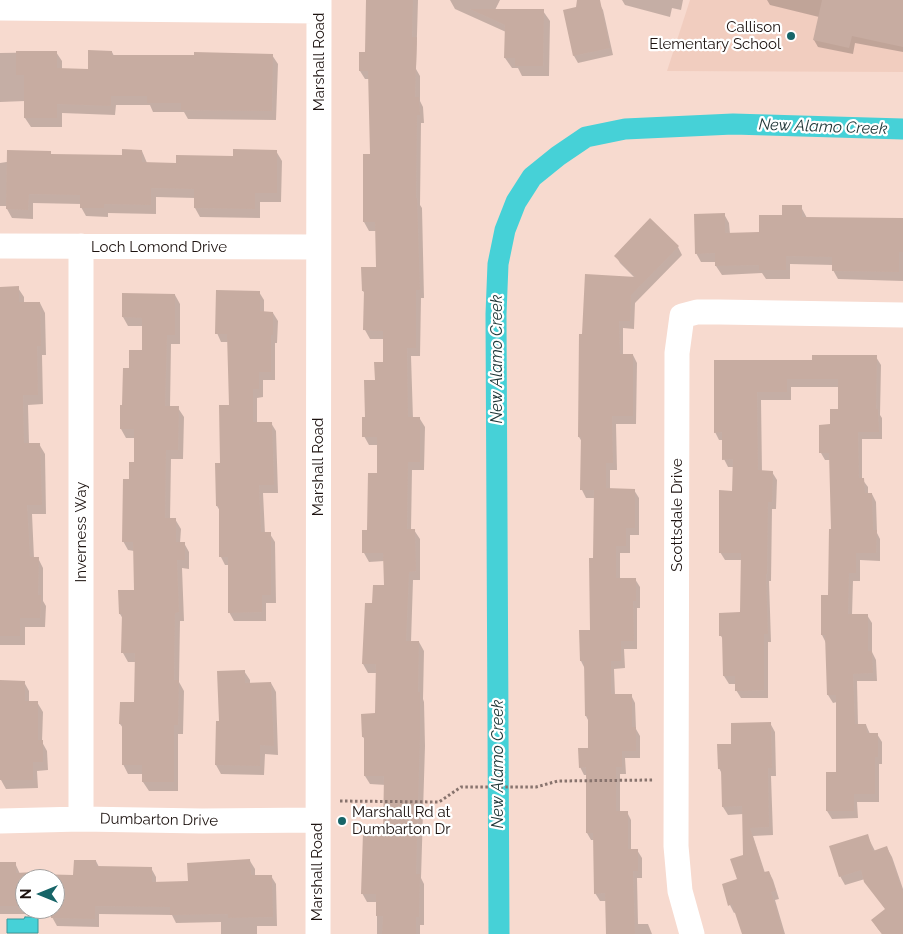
<!DOCTYPE html>
<style>
body{margin:0}
#map{position:relative;width:903px;height:934px;overflow:hidden;background:#f7dacf;font-family:Raleway,sans-serif}
canvas{display:block}
.north{position:absolute;left:15px;top:869px;width:50px;height:50px;box-sizing:border-box;background:#fff;border:1px solid #a5a19f;border-radius:50%;rotate:270deg;font-size:14px;font-weight:700;line-height:20px;text-align:center;color:#1d1310}
.north::after{content:'';display:block;margin:auto;width:18px;height:22px;background:#176568;clip-path:polygon(50% 0,100% 100%,50% 72%,0 100%)}
</style>
<div id="map">
<canvas width="903" height="934"></canvas>
<div class="north">N</div>
</div>
<script>
const ctx = document.querySelector('canvas').getContext('2d');
ctx.lineJoin = 'round';
function fillPath(path, color) { ctx.fillStyle = color; ctx.fill(path, 'evenodd'); }
const poly = rows => new Path2D(rows.map(r => 'M' + r).join(''));
function strokePath(path, color, width, dash) { ctx.strokeStyle = color; ctx.lineWidth = width; ctx.lineCap = dash ? 'butt' : 'round'; ctx.setLineDash(dash || []); ctx.stroke(path); }
function drawText(font, color, halo, rows, align = 'center') {
  ctx.font = font + ' Raleway,sans-serif'; ctx.lineWidth = 4.5; ctx.setLineDash([]); ctx.textBaseline = 'middle'; ctx.strokeStyle = halo; ctx.fillStyle = color; for (const [text, x, y, turn = 0] of rows) {
    ctx.save(); ctx.translate(x, y); ctx.rotate((+turn || 0) * Math.PI / 180); ctx.textAlign = isNaN(turn) ? turn : align; if (halo) ctx.strokeText(text, 0, 0); ctx.fillText(text, 0, 0); ctx.restore();
  }
}
fillPath(poly([
 [690,0,903,0,903,72,667,71]
]), '#f1cdbf');
const water = poly([
 [25,917,38,917,38,933,7,933,7,919,24,919,25,917]
]);
fillPath(water, '#46d1d7');
strokePath(water, '#3a989b', 1);
fillPath(poly([
 [367,0,418,0,416,69,420,76,420,101,423,107,424,123,421,123,420,205,422,208,424,298,421,298,420,356,411,356,413,419,420,419,425,427,424,470,412,470,411,530,414,530,420,539,420,580,413,580,411,642,419,642,424,651,423,699,424,702,425,746,421,878,424,884,424,925,420,925,420,934,377,934,377,902,367,902,362,893,385,835,386,785,370,784,365,776,366,741,363,737,376,715,377,673,368,673,363,664,373,604,385,586,384,561,369,562,364,553,378,475,378,445,369,445,364,436,366,418,376,381,384,363,384,339,370,339,365,330,365,294,363,291,378,268,376,231,369,231,364,222,365,155,371,155,369,79,365,79,360,71,366,54],
 [450,0,500,0,495,10,543,11,550,21,549,76,522,76,518,68,512,68,505,58,506,32,455,9],
 [622,0,683,0,681,10,672,8,670,17,625,5],
 [767,0,903,0,903,52,855,43,853,54,818,47,814,40,819,17,770,5],
 [599,3,603,10,613,55,578,63,574,56,564,11],
 [56,52,62,61,62,69,89,70,112,52,114,56,272,55,278,64,276,120,188,119,184,112,153,112,150,105,116,105,115,115,62,113,62,127,31,127,25,118,25,101,0,102,0,53],
 [142,151,147,163,177,164,276,151,282,161,281,202,260,202,260,218,200,217,195,208,195,198,156,197,156,214,108,213,108,217,86,216,81,207,81,204,33,203,33,219,12,218,7,209,7,206,0,206,0,163,52,155,123,156],
 [801,207,807,218,903,219,903,281,838,279,833,270,833,265,790,264,790,279,766,279,762,273,722,275,716,266,716,262,701,262,696,253,724,214,729,223,730,234,760,233,783,217],
 [678,247,682,255,635,303,634,329,623,328,623,355,633,355,637,363,636,424,616,424,617,470,610,470,610,489,634,490,639,498,639,535,630,535,630,553,620,553,620,579,635,579,640,587,640,608,637,608,637,649,624,649,625,668,614,669,615,695,631,695,635,703,636,729,640,736,640,758,625,758,626,774,620,774,620,812,627,812,631,820,631,850,637,850,642,858,642,878,637,878,638,924,648,924,652,934,607,934,606,901,600,901,595,893,595,840,591,840,587,833,587,775,584,775,580,767,590,749,589,722,586,716,585,669,581,661,581,631,591,631,596,498,586,498,582,490,582,442,579,437,580,335,583,335,635,278,620,263,616,256],
 [0,288,18,288,24,297,24,303,40,303,45,313,46,355,42,355,43,404,28,405,29,444,39,444,45,454,46,514,32,514,34,558,38,558,43,568,43,601,46,606,45,627,25,627,25,645,0,645],
 [259,292,264,300,264,313,273,313,278,321,277,343,275,343,275,380,263,380,263,397,257,398,257,423,271,423,276,431,278,493,263,493,265,534,270,534,275,542,276,603,266,603,266,621,234,621,229,612,229,565,225,565,221,557,220,511,217,506,216,464,221,464,230,406,228,342,221,342,217,333],
 [175,295,180,304,180,344,171,344,170,407,178,408,184,417,183,459,171,459,170,519,175,519,181,529,180,543,184,543,189,552,189,569,182,568,184,621,180,621,179,682,184,691,183,734,178,734,178,791,149,791,143,782,143,774,128,774,123,764,123,728,120,724,136,704,136,662,128,662,123,653,123,619,120,614,135,591,134,551,128,550,123,541,130,480,135,464,136,438,126,438,121,429,130,369,143,351,143,326,128,326,123,317],
 [876,357,881,365,880,415,882,418,882,439,862,439,862,479,868,487,868,494,872,494,876,502,877,533,880,539,880,561,860,560,860,581,853,581,852,615,867,615,872,623,872,652,876,660,877,681,857,681,858,725,866,725,870,734,877,734,882,742,882,764,879,764,879,802,857,802,858,818,832,819,827,811,838,773,837,702,833,703,828,695,826,643,822,635,823,596,829,597,833,530,831,460,825,460,821,453,839,411,839,387,791,387,791,400,761,400,762,472,772,472,777,480,776,509,772,509,771,581,769,581,771,642,768,642,768,698,741,698,736,690,736,684,729,684,724,676,724,641,721,636,741,614,742,560,725,560,720,552,733,492,734,467,728,467,724,459,723,440,719,440,715,432,715,362,813,361],
 [244,671,250,680,250,684,271,683,276,692,278,755,265,754,264,775,221,774,216,765,220,722],
 [0,682,24,682,29,691,29,702,37,702,43,712,42,742,47,751,48,770,37,771,38,788,6,789,1,780],
 [770,723,775,732,776,776,771,776,773,835,753,836,765,873,769,872,773,880,779,899,775,900,785,934,743,934,736,912,734,913,730,905,744,856,743,814,728,815,723,807,722,774,719,768,733,745],
 [867,835,875,851,887,848,892,857,903,889,903,934,882,934,878,929,872,920,886,910,865,879,845,885,840,876],
 [96,861,99,867,151,868,156,877,156,883,189,882,250,861,255,869,255,876,271,876,276,884,277,926,257,926,257,934,221,934,221,922,176,923,172,915,99,914,99,927,57,926,52,917,52,914,0,914,0,864,15,863,20,874,74,877],
 [25,879,55,879,55,909,25,909]
]), '#0003');
strokePath(poly([
 [499,934,496,314,498,264,505,230,516,202,532,177,558,156,586,137,625,129,733,124,903,129]
]), '#46d1d7', 21);
fillPath(poly([
 [366,0,413,0,412,37,417,37,415,97,419,97,420,115,417,115,416,198,417,198,420,290,416,290,416,348,407,348,408,417,420,417,420,462,408,462,407,529,415,529,416,571,409,572,406,641,419,641,418,692,420,692,420,736,416,874,420,874,419,917,416,917,416,934,382,934,383,916,376,916,376,894,361,894,363,833,383,833,384,776,364,776,364,737,362,737,361,714,375,713,376,664,362,664,365,603,372,603,373,585,384,585,383,553,362,553,362,530,367,530,368,473,377,473,377,437,362,437,362,417,365,417,364,380,375,380,374,362,383,362,383,331,363,330,364,291,362,291,361,267,376,267,375,222,363,222,363,154,370,154,368,71,359,71,359,52,365,52],
 [577,0,600,0,610,48,573,56,563,10,576,7],
 [822,0,903,0,903,47,852,36,849,48,813,40],
 [470,9,544,9,543,66,515,66,515,58,504,58,505,25],
 [88,50,112,51,112,55,194,55,194,52,273,54,272,111,181,110,181,103,147,103,147,96,111,96,111,106,57,104,57,118,24,118,24,75,16,75,16,51,57,51,57,68,88,69],
 [122,149,142,150,142,162,176,163,176,155,233,156,233,149,277,150,277,193,255,193,255,209,194,208,194,189,151,188,151,205,104,204,104,208,80,208,80,195,29,194,28,210,6,209,7,150,51,151,51,154,122,155],
 [782,205,802,205,802,217,903,218,903,252,899,252,899,272,832,271,832,257,786,256,786,270,759,270,759,265,715,266,715,253,695,254,694,214,725,213,725,233,759,232,759,215,782,215],
 [650,218,679,246,631,295,630,321,619,321,620,354,633,354,633,416,612,416,613,463,606,463,606,488,635,489,635,528,626,528,626,546,616,546,616,578,636,578,636,601,633,601,634,641,621,641,621,661,611,661,611,694,632,694,632,727,636,727,636,751,622,751,622,767,616,767,616,811,628,811,628,849,638,849,638,871,633,871,635,934,606,934,605,893,594,894,593,833,586,833,586,767,579,768,578,748,588,748,588,716,585,716,584,661,580,661,579,630,590,630,589,558,593,558,594,490,580,490,581,437,578,437,579,334,582,334,585,274,636,277,614,256],
 [19,286,19,302,40,302,41,346,37,346,38,395,23,395,24,443,40,443,42,505,27,505,30,557,39,557,38,595,41,595,40,618,20,618,20,636,0,636,0,287],
 [216,290,260,291,260,311,273,312,273,335,271,335,271,372,259,372,259,389,253,389,253,422,272,422,274,485,259,485,261,532,271,532,271,595,262,595,262,612,228,613,228,557,219,557,219,506,216,506,215,463,220,463,219,405,229,405,227,334,215,334],
 [122,293,175,294,175,335,167,335,165,406,179,406,178,450,166,450,165,518,176,518,176,542,185,542,185,560,177,560,179,612,175,613,174,680,179,680,178,725,174,725,174,782,142,782,142,765,122,765,122,724,119,724,120,702,134,702,135,653,121,653,122,614,119,614,118,590,134,590,133,542,122,542,123,479,129,479,129,462,134,462,134,429,120,429,120,405,122,405,123,368,129,368,129,350,142,350,142,318,122,317],
 [812,355,877,355,876,409,878,409,879,432,858,432,859,478,864,478,865,493,872,493,873,530,877,530,876,553,856,553,856,573,849,573,848,614,868,614,868,651,872,651,873,673,853,674,855,724,866,724,867,733,878,733,878,757,875,757,875,794,854,794,854,811,826,811,826,772,836,772,836,695,827,695,825,635,821,635,821,595,828,595,829,529,831,529,829,453,819,453,819,425,830,424,830,409,838,409,838,379,787,379,787,392,757,392,758,470,773,471,772,502,768,502,767,574,766,574,768,634,764,634,764,690,735,691,735,676,723,676,722,636,719,636,719,613,740,612,741,553,719,553,719,490,732,491,733,459,722,460,722,432,714,433,714,360,812,360],
 [245,670,245,683,271,682,274,746,260,745,260,766,215,765,216,721,219,721,217,671],
 [0,680,25,681,25,701,38,701,38,740,43,740,43,762,33,762,33,780,0,780],
 [771,722,772,768,768,768,769,827,750,828,764,872,769,871,776,891,771,892,784,934,742,934,732,904,728,906,722,884,737,879,730,859,743,855,742,806,722,807,721,769,718,769,717,744,731,744,731,723],
 [868,834,873,851,887,846,903,892,903,934,882,934,871,920,885,909,864,882,861,870,839,877,829,846],
 [250,859,251,875,272,875,273,917,228,918,228,914,170,915,170,907,95,906,95,919,51,918,51,909,55,909,55,879,25,879,25,906,0,906,0,862,16,862,16,873,34,872,34,874,73,875,74,860,96,860,96,866,152,867,152,882,188,881,187,863]
]), '#c7aca1');
strokePath(poly([
 [340,801,439,802,461,787,536,787,558,781,654,780]
]), '#87736d', 3, [2.5, 2.5]);
strokePath(poly([
 [0,8,319,11],
 [0,246,318,247],
 [81,246,81,819],
 [0,821,81,819,202,821,317,820],
 [318,934,319,0],
 [692,934,680,891,676,846,677,353,682,316,697,312,719,312,903,315]
]), '#fff', 25);
for (const [x, y, r, color] of [
 [791,36,5,"#176568"],
 [342,821,5,"#176568"]
]) { const dot = new Path2D(); dot.arc(x, y, r, 0, 2 * Math.PI); ctx.fillStyle = color; ctx.fill(dot); strokePath(dot, '#fff', 2); }
drawText('15px', '#1d1310', '#fff', [
 ["Callison",781,27],
 ["Elementary School",781,44],
 ["Marshall Rd at",352,812,"left"],
 ["Dumbarton Dr",352,829,"left"]
], 'right');
drawText('15px', '#1d1310', '#fff', [
 ["Marshall Road",319,62,-90],
 ["Loch Lomond Drive",159,247],
 ["Marshall Road",318,467,-90],
 ["Scottsdale Drive",677,515,-90],
 ["Inverness Way",81,532,-90],
 ["Dumbarton Drive",159,820,1],
 ["Marshall Road",317,872,-90]
]);
drawText('italic 16px', '#213839', '#fff', [
 ["New Alamo Creek",823,127,2],
 ["New Alamo Creek",497,359,-90],
 ["New Alamo Creek",498,764,-90]
]);
</script>
